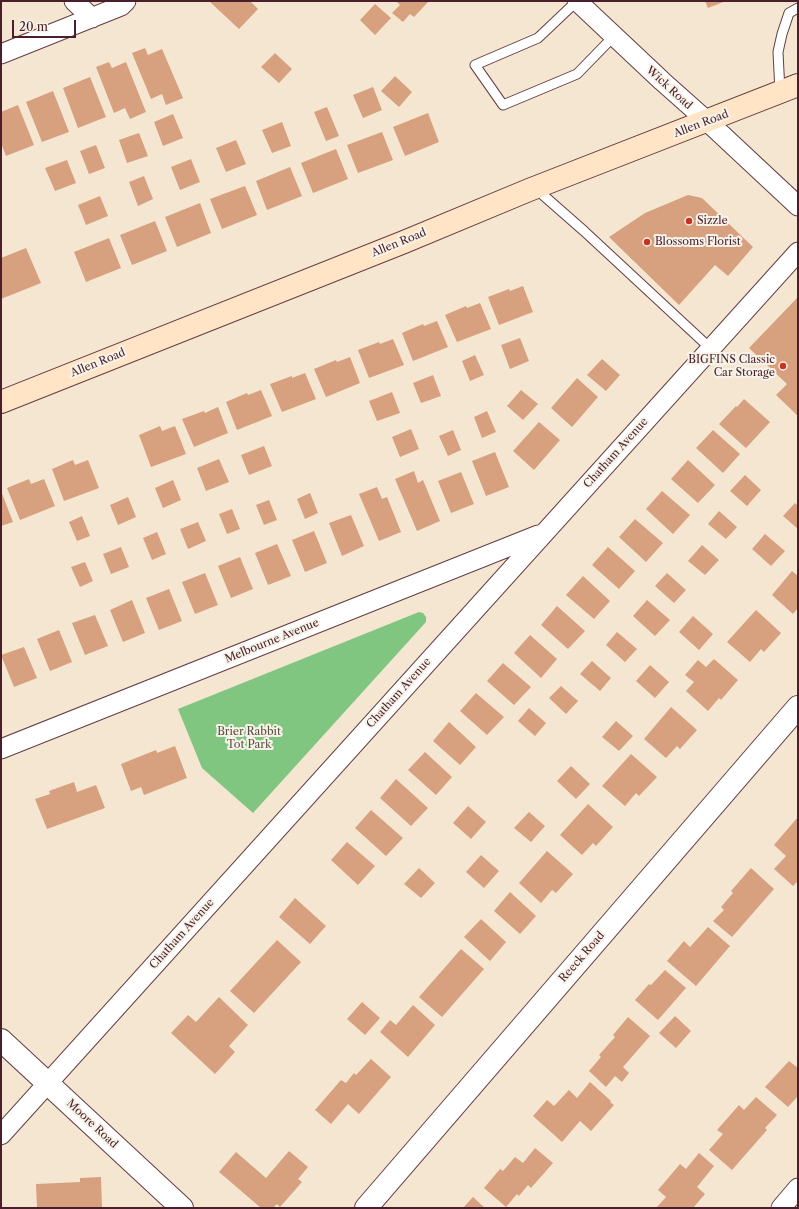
<!DOCTYPE html>
<style>
body{margin:0}
#map{position:relative;width:799px;height:1209px;overflow:hidden;background:#f5e6d1;font-family:"Libre Caslon Text",serif}
canvas{display:block}
.frame{position:absolute;inset:0;border:2px solid #4a1f2b;pointer-events:none}
.scale{position:absolute;left:12px;top:20px;width:64px;height:18px;box-sizing:border-box;border:2px solid #4a1f2b;border-top:0;padding-left:5px;font-size:12px;line-height:14px;white-space:nowrap;color:#4a1f2b;-webkit-text-stroke:3px #f7f3e8;paint-order:stroke}
</style>
<div id="map">
<canvas width="799" height="1209"></canvas>
<div class="frame"></div>
<div class="scale">20 m</div>
</div>
<script>
const ctx = document.querySelector('canvas').getContext('2d');
ctx.lineJoin = 'round';
function fillPath(path, color) { ctx.fillStyle = color; ctx.fill(path, 'evenodd'); }
const poly = rows => new Path2D(rows.map(r => 'M' + r).join(''));
function strokePath(path, color, width, dash) { ctx.strokeStyle = color; ctx.lineWidth = width; ctx.lineCap = dash ? 'butt' : 'round'; ctx.setLineDash(dash || []); ctx.stroke(path); }
function drawText(font, color, halo, rows, align = 'center') {
  ctx.font = font + ' "Libre Caslon Text",serif'; ctx.lineWidth = 4; ctx.setLineDash([]); ctx.textBaseline = 'middle'; ctx.strokeStyle = halo; ctx.fillStyle = color; for (const [text, x, y, turn = 0] of rows) {
    ctx.save(); ctx.translate(x, y); ctx.rotate((+turn || 0) * Math.PI / 180); ctx.textAlign = isNaN(turn) ? turn : align; if (halo) ctx.strokeText(text, 0, 0); ctx.fillText(text, 0, 0); ctx.restore();
  }
}
fillPath(poly([
 [419,612,423,613,426,617,426,622,253,813,202,768,178,709]
]), '#80c681');
fillPath(poly([
 [209,1,250,1,258,9,239,29],
 [396,1,429,1,414,17,410,14,403,22,392,13,400,5],
 [705,1,726,1,708,8],
 [375,4,391,18,375,35,360,20],
 [145,48,148,55,162,49,183,98,166,105,162,94,151,99,132,53],
 [275,53,292,69,279,83,261,67],
 [109,62,112,68,126,62,146,112,130,119,125,108,114,113,96,67],
 [395,76,412,92,399,107,381,91],
 [90,77,106,117,78,128,63,88],
 [373,87,382,110,363,118,353,95],
 [53,91,69,132,42,142,26,102],
 [18,105,34,145,6,156,1,143,1,112],
 [327,107,339,136,326,141,314,112],
 [428,113,439,142,405,156,393,127],
 [173,114,183,138,163,146,154,122],
 [282,122,291,146,272,153,262,130],
 [382,132,393,160,358,173,347,145],
 [139,133,148,156,127,163,119,140],
 [236,140,246,164,226,172,216,148],
 [96,145,105,168,89,174,80,151],
 [336,149,348,179,313,193,301,163],
 [191,159,200,182,180,190,171,167],
 [67,160,76,183,55,191,45,168],
 [290,167,302,196,267,210,256,181],
 [144,176,153,199,138,206,129,182],
 [245,186,257,215,222,229,210,199],
 [688,195,702,198,753,247,728,276,715,265,679,305,609,237,645,213],
 [100,196,108,216,86,225,78,205],
 [200,203,211,233,177,247,165,217],
 [155,221,167,251,132,265,120,235],
 [109,238,121,268,86,282,74,252],
 [26,248,41,283,1,299,1,258],
 [523,286,533,312,499,325,488,297,509,289,510,291],
 [798,297,798,416,776,395,787,384,749,348],
 [480,303,491,329,457,342,445,315,466,306,467,308],
 [437,321,448,347,413,361,402,333,423,324,424,326],
 [520,338,529,361,510,369,501,345],
 [393,339,404,365,369,378,358,350,379,342,380,344],
 [475,355,484,375,470,381,462,361],
 [350,357,360,383,326,397,314,369,336,360,337,362],
 [602,359,620,375,606,391,587,375],
 [305,373,316,399,282,412,270,384,292,376,292,378],
 [433,375,441,396,421,403,413,383],
 [577,378,598,397,572,427,551,408],
 [261,390,272,416,237,430,226,402,247,393,248,395],
 [521,390,538,404,523,420,507,406],
 [392,392,400,413,377,421,369,401],
 [744,399,770,422,746,448,719,424,736,406,737,407],
 [218,407,228,433,194,447,182,419,204,411,205,413],
 [487,411,496,432,482,438,474,417],
 [539,422,560,440,534,470,513,451],
 [160,426,162,431,175,426,186,454,151,467,139,435],
 [411,429,419,449,400,457,392,437],
 [453,430,461,450,448,456,439,436],
 [713,430,740,454,723,473,696,448],
 [264,446,272,466,249,475,241,455],
 [495,452,509,487,486,496,472,461],
 [219,459,229,482,206,491,197,468],
 [73,460,75,465,88,460,99,488,64,501,52,469],
 [688,460,715,485,698,503,671,479],
 [414,471,418,483,423,480,440,521,417,531,395,479],
 [461,472,474,504,451,513,438,481],
 [745,475,761,490,747,506,730,491],
 [29,479,31,484,44,479,55,506,20,520,7,488],
 [173,480,181,500,163,508,155,488],
 [377,487,382,499,387,497,401,532,379,541,359,494],
 [1,491,13,522,1,526],
 [662,491,690,515,673,534,646,509],
 [310,493,318,513,305,519,297,499],
 [128,497,136,517,118,525,110,505],
 [269,500,277,520,264,525,256,505],
 [795,503,798,506,798,529,783,516],
 [232,509,240,529,227,534,219,514],
 [719,511,737,527,726,539,708,524],
 [351,515,364,546,342,556,329,523],
 [82,516,90,536,77,541,69,522],
 [635,519,663,543,646,562,619,537],
 [198,522,206,541,188,549,180,529],
 [314,531,327,563,305,572,292,540],
 [157,532,166,554,152,560,143,538],
 [765,534,785,551,771,566,752,549],
 [277,544,291,576,268,585,255,553],
 [702,545,719,560,705,575,688,561],
 [121,547,129,567,111,574,103,554],
 [608,547,635,571,619,589,592,565],
 [240,557,253,589,231,598,218,566],
 [85,562,93,581,80,587,71,567],
 [792,571,798,576,798,608,793,614,772,595],
 [205,573,218,605,195,614,182,582],
 [667,573,686,590,674,603,655,586],
 [583,576,610,601,594,619,566,595],
 [169,589,182,621,159,630,146,598],
 [132,600,145,633,123,642,110,610],
 [647,600,670,620,655,636,633,616],
 [557,606,585,631,568,649,541,625],
 [756,610,781,633,764,652,761,649,750,662,727,642],
 [95,615,108,646,85,655,72,623],
 [693,616,713,634,699,650,679,632],
 [59,630,72,662,50,671,37,639],
 [617,632,637,649,625,662,606,645],
 [530,635,557,659,541,678,514,653],
 [24,647,37,678,14,687,1,655],
 [714,659,738,680,721,700,719,698,708,711,686,691,694,682,685,675,698,660,706,667],
 [592,661,611,678,600,691,580,674],
 [503,663,531,687,514,705,487,681],
 [650,665,669,682,655,698,636,681],
 [561,686,578,701,566,714,549,698],
 [476,693,504,717,487,735,460,711],
 [671,707,697,730,680,749,677,746,666,758,644,739],
 [529,708,546,723,535,736,518,721],
 [616,721,633,736,619,751,602,737],
 [449,722,476,747,460,765,433,741],
 [175,746,187,778,144,795,141,787,131,791,121,764,156,750,157,753],
 [425,752,452,777,436,795,408,770],
 [631,754,657,777,639,796,636,793,625,806,602,786],
 [571,766,590,784,576,799,557,781],
 [396,779,428,808,411,826,380,798],
 [74,782,77,792,96,785,105,808,47,829,35,799,50,794,49,791],
 [588,804,613,827,596,846,593,843,582,855,560,835],
 [468,806,486,822,471,839,453,823],
 [371,810,403,838,386,856,355,828],
 [529,812,545,826,531,842,514,828],
 [798,817,798,881,793,886,774,869,786,856,774,845],
 [347,842,375,866,358,885,331,860],
 [547,851,573,874,556,893,552,890,541,903,519,883],
 [481,855,499,871,484,888,466,872],
 [419,868,435,883,421,898,404,884],
 [751,868,774,889,732,937,713,921,724,910,721,907,733,893,731,891],
 [510,892,536,916,520,934,494,911],
 [295,898,326,926,310,944,279,917],
 [481,919,506,942,490,961,464,937],
 [708,927,730,946,696,986,667,961,684,941,690,947],
 [277,940,301,962,254,1013,230,991],
 [461,949,484,969,442,1017,419,997],
 [665,970,686,988,658,1020,635,1000,649,984,651,985],
 [219,997,248,1025,229,1046,235,1052,215,1074,171,1033,188,1015,196,1022],
 [362,1002,380,1018,365,1035,347,1019],
 [413,1005,435,1025,408,1057,380,1032,390,1020,396,1025],
 [675,1016,691,1031,676,1048,659,1033],
 [628,1017,650,1036,623,1067,629,1073,622,1082,615,1076,606,1087,589,1071,601,1057,599,1055,615,1037,613,1035],
 [371,1059,391,1077,359,1114,348,1104,331,1124,315,1110,341,1080,346,1083,354,1073,356,1075],
 [789,1061,798,1068,798,1096,788,1107,765,1087],
 [590,1082,611,1101,610,1102,614,1105,591,1131,580,1121,562,1142,533,1116,547,1100,554,1106,569,1090,577,1098],
 [756,1097,777,1115,765,1128,767,1130,732,1170,709,1150,723,1134,717,1130,739,1105,744,1110],
 [535,1148,553,1163,531,1188,528,1185,519,1196,517,1194,506,1207,484,1188,500,1169,503,1171,515,1157,523,1163],
 [289,1151,308,1167,298,1179,302,1182,280,1207,277,1204,273,1208,261,1208,219,1172,236,1152,266,1178],
 [699,1153,714,1166,697,1187,705,1194,693,1208,658,1208,657,1207,666,1197,658,1190,680,1164,686,1169],
 [101,1177,102,1208,37,1208,36,1184,80,1182,80,1178],
 [473,1197,485,1208,463,1208]
]), '#d7a07f');
const service = poly([
 [577,1,538,38,475,65,503,105,577,74,614,36],
 [780,92,778,52,782,34,789,13,798,8],
 [535,188,584,231,710,348]
]);
const minor = poly([
 [74,1,92,18],
 [577,1,662,81,707,121,798,206],
 [1,54,121,6,126,1],
 [1,749,538,535],
 [1,1135,798,252],
 [781,1208,798,1188]
]);
const tertiary = poly([
 [1,1040,182,1208],
 [366,1208,798,707]
]);
const secondary = poly([
 [1,402,404,242,529,190,798,85]
]);
strokePath(service, '#643d44', 11);
strokePath(minor, '#643d44', 21);
strokePath(tertiary, '#643d44', 24);
strokePath(secondary, '#643d44', 24);
strokePath(service, '#fff', 9);
strokePath(minor, '#fff', 19);
strokePath(tertiary, '#fff', 22);
strokePath(secondary, '#ffe4c6', 22);
for (const [x, y, r, color] of [
 [689,221,4,"#c8321e"],
 [647,242,4,"#c8321e"],
 [783,366,4,"#c8321e"]
]) { const dot = new Path2D(); dot.arc(x, y, r, 0, 2 * Math.PI); ctx.fillStyle = color; ctx.fill(dot); strokePath(dot, '#f7f3e8', 1.5); }
drawText('11px', '#4a1f2b', '#f7f3e8', [
 ["Wick Road",669,88,42],
 ["Allen Road",701,124,-21],
 ["Allen Road",399,243,-22],
 ["Allen Road",98,363,-22],
 ["Chatham Avenue",616,453,-48],
 ["Melbourne Avenue",272,641,-22],
 ["Chatham Avenue",399,693,-48],
 ["Chatham Avenue",182,934,-48],
 ["Reeck Road",582,957,-49],
 ["Moore Road",92,1124,43]
]);
drawText('11px', '#4a1f2b', '#f7f3e8', [
 ["Sizzle",697,221],
 ["Blossoms Florist",655,242],
 ["BIGFINS Classic",775,360,"right"],
 ["Car Storage",775,373,"right"]
], 'left');
drawText('11px', '#5a5145', '#f7f3e8', [
 ["Brier Rabbit",249,732],
 ["Tot Park",249,745]
]);
</script>
